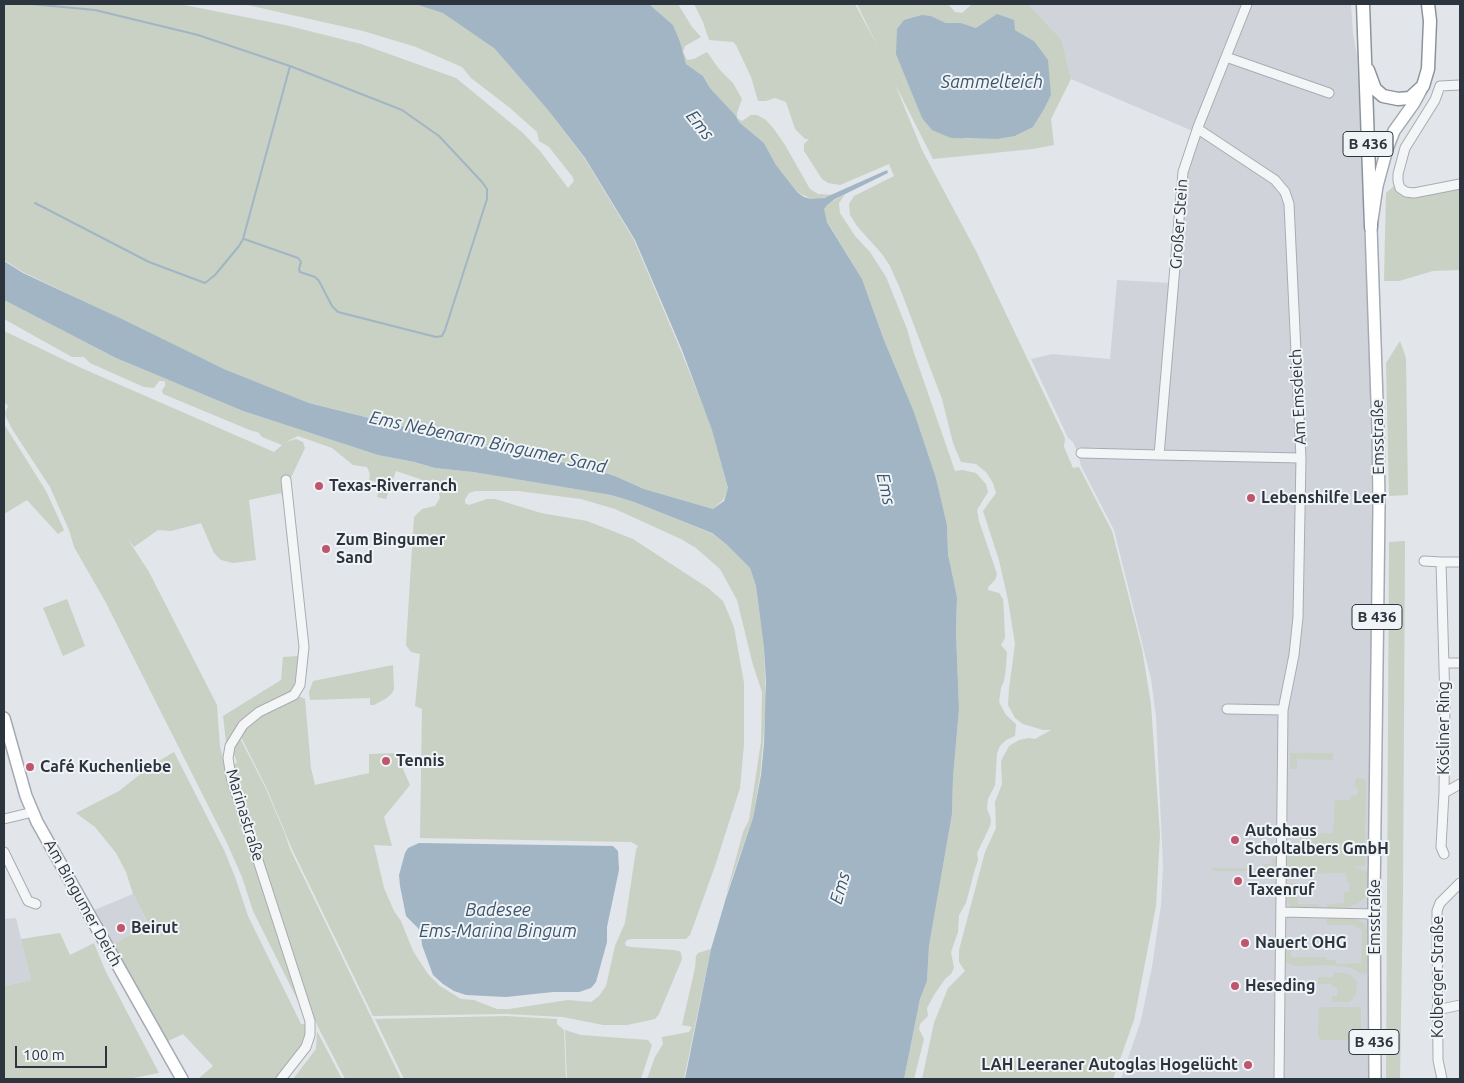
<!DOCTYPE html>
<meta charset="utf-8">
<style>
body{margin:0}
#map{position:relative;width:1464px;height:1083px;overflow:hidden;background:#e2e5e9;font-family:Ubuntu,sans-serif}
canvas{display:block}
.frame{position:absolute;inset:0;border:5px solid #2c343e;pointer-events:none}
.scale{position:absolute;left:15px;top:1046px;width:92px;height:22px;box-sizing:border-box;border:2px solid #2c343e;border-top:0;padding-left:6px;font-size:15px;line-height:18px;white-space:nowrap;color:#2c343e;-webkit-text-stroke:4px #f1f4f6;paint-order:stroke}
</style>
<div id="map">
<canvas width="1464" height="1083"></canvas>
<div class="frame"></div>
<div class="scale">100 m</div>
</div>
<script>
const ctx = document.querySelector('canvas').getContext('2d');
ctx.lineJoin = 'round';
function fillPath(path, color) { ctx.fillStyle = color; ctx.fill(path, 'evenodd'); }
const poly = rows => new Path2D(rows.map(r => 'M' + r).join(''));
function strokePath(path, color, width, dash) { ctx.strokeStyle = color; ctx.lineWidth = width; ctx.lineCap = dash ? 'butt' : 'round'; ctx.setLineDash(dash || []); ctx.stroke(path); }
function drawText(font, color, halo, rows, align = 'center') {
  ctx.font = font + ' Ubuntu,sans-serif'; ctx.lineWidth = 4; ctx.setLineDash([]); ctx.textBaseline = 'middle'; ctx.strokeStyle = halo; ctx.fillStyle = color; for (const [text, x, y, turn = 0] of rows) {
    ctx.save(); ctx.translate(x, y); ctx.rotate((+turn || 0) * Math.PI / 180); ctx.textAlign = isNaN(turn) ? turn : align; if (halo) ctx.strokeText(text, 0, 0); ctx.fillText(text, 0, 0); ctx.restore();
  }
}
fillPath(poly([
 [1028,4,1351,4,1353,33,1357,56,1361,143,1370,386,1373,593,1374,893,1367,933,1370,1079,1121,1079,1141,1020,1152,967,1161,905,1163,865,1156,717,1151,679,1114,530,1081,466,1078,453,1073,442,1068,438,1031,359,1052,354,1110,359,1117,280,1172,283,1180,171,1195,132,1071,79,1062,40],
 [133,894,148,925,113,945,94,910],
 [16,918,31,980,4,986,4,919]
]), '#d0d4da');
fillPath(poly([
 [4,4,179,4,285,25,361,44,456,78,523,133,540,151,568,188,574,181,572,176,549,147,539,141,537,132,510,108,471,78,462,67,416,47,363,31,243,4,439,4,444,7,494,48,548,110,585,159,634,240,681,351,713,431,728,489,723,500,713,509,644,489,613,475,585,466,519,454,309,403,224,369,23,272,4,260],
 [649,4,678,4,692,27,701,37,685,46,683,52,687,60,694,59,707,52,719,69,733,83,742,99,737,113,737,118,742,121,751,115,757,115,766,120,774,129,785,145,810,189,818,194,833,195,818,199,811,199,797,192,776,165,764,143,739,122,736,116,710,88,704,77,686,64,673,25],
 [694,4,855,4,878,47,857,4,948,4,955,12,962,13,972,4,1028,4,1062,40,1071,79,1051,119,1054,145,1033,149,933,159,895,84,922,150,976,251,1065,438,1064,447,1073,468,1079,467,1112,531,1142,649,1151,704,1160,835,1156,906,1134,1020,1113,1079,922,1079,934,1023,948,988,965,971,959,962,959,950,985,852,996,828,995,802,1002,784,1001,761,1009,746,1019,740,1029,738,1035,739,1051,730,1043,730,1023,724,1015,718,1008,705,1009,689,1015,644,1008,600,999,560,983,511,996,493,993,483,986,472,976,464,961,462,953,443,942,399,901,291,890,266,882,254,857,226,850,215,849,204,854,196,894,176,889,164,840,185,828,183,822,179,804,151,804,144,809,139,805,139,795,129,786,102,775,98,766,101,758,101,751,77,736,45,733,42,709,40,703,22],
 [931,16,946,23,961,23,976,28,1015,30,1034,41,1051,95,1033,127,1015,136,998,139,966,139,922,118,907,77],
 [1394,186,1398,190,1460,188,1460,270,1433,271,1399,281,1384,281,1386,193],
 [845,194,839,203,840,213,855,236,870,252,886,277,907,329,913,350,955,471,962,470,976,473,986,484,988,492,977,510,979,521,997,574,995,580,988,587,988,590,999,593,1003,599,1004,615,1005,638,1001,645,1007,652,1006,667,1004,681,1001,688,999,702,1006,715,1016,724,1015,736,1006,740,1000,746,997,753,995,785,988,799,987,808,991,820,990,826,977,853,978,860,975,869,966,903,959,915,958,932,951,952,954,968,951,974,945,979,934,995,927,1008,928,1016,920,1024,919,1029,924,1039,914,1079,904,1079,920,999,927,981,929,946,952,814,953,778,959,709,956,633,957,597,948,554,947,525,936,478,914,412,884,340,862,279,824,216,824,209,826,205],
 [4,300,116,358,243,411,378,455,413,462,435,468,473,472,611,495,634,502,711,533,726,544,750,568,756,586,764,648,766,703,763,744,760,776,753,818,726,895,743,832,749,820,761,742,762,692,753,665,737,600,720,569,696,548,681,539,615,509,581,499,518,491,475,491,469,493,465,499,465,503,469,505,487,499,495,499,541,513,587,521,633,539,708,588,723,601,734,627,744,683,744,744,740,788,715,866,690,935,686,939,632,939,627,940,625,943,626,946,631,947,673,950,679,951,681,953,682,959,659,1014,655,1019,627,1025,603,1025,563,1017,506,1014,373,1016,292,849,267,789,240,735,246,725,262,714,298,696,305,699,311,768,315,785,369,773,369,754,402,753,403,769,410,785,384,817,392,846,374,845,384,888,394,911,401,921,413,951,428,974,440,986,461,999,474,1000,497,1009,509,1009,568,1000,591,1002,599,996,606,986,615,946,625,923,636,850,638,846,631,842,420,838,422,709,415,706,420,654,411,652,406,645,414,517,422,509,435,506,440,498,437,486,433,479,427,483,423,482,420,479,396,471,386,499,377,497,381,482,369,481,370,474,367,467,353,465,332,448,298,436,286,442,296,439,303,442,305,448,288,484,285,497,283,498,281,493,249,500,256,560,233,563,221,560,214,553,201,523,171,531,158,530,134,547,127,538,149,572,217,705,220,747,229,779,255,855,236,819,255,858,300,1003,298,1001,253,911,242,877,227,843,105,601,74,547,69,530,50,487,12,429,6,417,5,413,8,406,5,403,4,405,4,331,79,367,274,452,282,445,262,437,258,432,252,431,163,394,162,390,165,386,165,382,163,381,159,381,154,388,144,387,90,363,84,357,72,357,4,319],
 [1400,341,1406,358,1408,495,1389,496,1386,363],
 [4,424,46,491,64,530,58,534,27,500,4,514],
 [1405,541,1403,892,1400,1079,1386,1079,1389,542],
 [67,599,85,646,63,656,43,608],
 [298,656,297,672,294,685,288,695,261,707,227,750,223,716,281,680,283,657],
 [393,665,394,689,392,693,387,698,374,705,370,705,370,698,310,700,309,692,313,681],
 [240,738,266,789,285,834,290,849,401,1079,345,1079,318,1027,312,1013,233,772,233,766,237,762,233,752,237,740],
 [174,752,224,850,235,877,248,916,301,1024,307,1024,303,1045,275,1079,198,1079,213,1066,183,1034,166,1042,113,945,148,924,133,894,126,872,116,853,95,827,76,813,119,791,152,765],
 [1290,753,1333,753,1333,760,1297,759,1297,769,1290,769],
 [1357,777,1366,780,1365,866,1354,867,1369,872,1367,896,1357,904,1345,908,1327,909,1327,904,1344,903,1344,892,1349,892,1350,883,1347,883,1346,873,1295,874,1295,877,1284,877,1285,855,1292,855,1294,853,1301,852,1300,833,1333,833,1335,800,1349,800,1351,796,1356,795,1358,793,1358,788,1354,786],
 [1272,859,1276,859,1276,871,1212,871,1212,868,1263,868,1263,864,1271,864],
 [1285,883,1296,883,1298,904,1319,904,1320,909,1297,910,1291,907,1286,899],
 [1329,917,1353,918,1364,923,1367,930,1367,973,1361,974,1352,968,1329,965,1294,966,1285,962,1284,947,1291,945,1291,957,1326,957,1326,960,1336,960,1336,964,1361,963,1362,930,1353,925,1327,925,1327,919],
 [60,933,70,955,94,943,105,970,159,1073,128,1079,4,1079,4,986,31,980,21,939],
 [711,949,684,1079,647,1079,655,1057,663,1044,662,1037,689,1032,692,1027,682,1025,695,968,696,956,698,953],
 [1334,972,1349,974,1356,980,1357,984,1356,994,1350,1002,1332,1002,1332,996,1337,996,1337,987,1332,987,1332,984,1318,984,1318,977,1333,977],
 [1319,1007,1361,1007,1361,1040,1321,1040,1318,1036],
 [506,1016,557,1019,557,1024,564,1030,566,1079,404,1079,375,1019],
 [565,1030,581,1035,648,1040,652,1045,641,1079,567,1079],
 [317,1031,342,1079,293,1079,316,1049]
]), '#c8d1c4');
fillPath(poly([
 [415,4,649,4,673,25,680,42,686,64,703,76,710,88,736,116,739,122,764,143,776,165,797,192,804,197,811,199,824,198,887,170,888,173,835,199,827,205,824,209,827,222,862,279,884,340,914,412,936,478,947,525,948,554,957,597,956,633,959,709,953,778,952,814,929,946,927,981,920,999,904,1079,685,1079,711,949,726,898,753,818,761,775,764,744,766,682,764,648,756,586,750,568,726,544,712,533,634,502,611,495,473,472,435,468,414,462,378,455,243,411,116,358,4,300,4,261,23,273,124,320,224,369,309,403,519,455,585,466,615,476,644,489,713,509,724,501,728,488,712,430,682,350,635,240,585,158,548,110,494,48,443,13],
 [997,14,1014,20,1015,30,1034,41,1048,60,1051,95,1044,109,1033,127,1015,136,998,139,951,138,932,130,922,118,896,54,897,29,904,20,922,15,931,16,946,23,961,23,976,28],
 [419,843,613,846,618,851,619,870,607,927,607,942,596,982,591,988,579,992,553,992,506,997,466,995,454,991,443,984,433,975,422,945,421,935,418,928,406,916,400,886,399,875,405,853,408,848]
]), '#a1b5c4');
strokePath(poly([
 [31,4,95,10,198,35,290,66,243,239,239,246,215,275,205,283,149,262,35,203],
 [244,239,298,258,301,262,299,269,300,272,315,277,319,281,332,306,338,312,436,337,442,336,445,330,487,199,487,189,482,182,439,136,402,110,290,66]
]), '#a1b5c4', 2);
const minor = poly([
 [1247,4,1198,127,1183,172,1159,455,1301,458],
 [1226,57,1329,93],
 [1460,85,1440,86,1435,100,1405,148,1398,174,1398,181,1400,188,1406,192,1414,193,1460,184],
 [1198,129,1275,180,1285,192,1289,204,1301,458,1298,617,1294,655,1283,710,1279,1079],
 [1081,453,1159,455],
 [1424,561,1441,562],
 [1445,663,1460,663],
 [1227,709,1283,710],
 [1444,793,1460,784],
 [4,819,33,812],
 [4,852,28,901,36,904],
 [1444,854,1441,847,1444,793,1445,702,1441,562,1460,562],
 [1281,912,1374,914],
 [1437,1010,1460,1005],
 [281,1079,306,1047,310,1035,310,1021,231,777,228,758,230,746,243,725,259,712,294,695,300,685,304,647,286,480],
 [1442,1079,1438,1060,1437,911,1440,903,1460,883]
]);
const major = poly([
 [4,718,26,796,37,822,182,1079],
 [1375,1079,1374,898,1379,506,1378,430,1371,227,1377,186,1387,149,1394,131,1414,103,1421,90]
]);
const highway = poly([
 [1363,4,1371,227],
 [1368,70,1375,89,1383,96,1398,99,1410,98,1423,86,1428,69,1430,21,1428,4]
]);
strokePath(minor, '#a8acb2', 11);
strokePath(major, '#a3aab3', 14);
strokePath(highway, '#8b949d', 15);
strokePath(minor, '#f4f5f7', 9);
strokePath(major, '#fff', 11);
strokePath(highway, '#fff', 12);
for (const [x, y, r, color] of [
 [319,486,5,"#bf566e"],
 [1251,498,5,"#bf566e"],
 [326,549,5,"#bf566e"],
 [386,761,5,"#bf566e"],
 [30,767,5,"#bf566e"],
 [1235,840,5,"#bf566e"],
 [1238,881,5,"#bf566e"],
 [121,928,5,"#bf566e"],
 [1245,943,5,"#bf566e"],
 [1235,986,5,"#bf566e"],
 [1248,1065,5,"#bf566e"]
]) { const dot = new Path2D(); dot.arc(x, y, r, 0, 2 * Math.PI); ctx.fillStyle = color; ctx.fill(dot); strokePath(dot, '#f1f4f6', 2); }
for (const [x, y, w] of [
 [1368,144,50],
 [1377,617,50],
 [1374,1042,50]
]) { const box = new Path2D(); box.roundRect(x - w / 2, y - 12.5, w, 25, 4); ctx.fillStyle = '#f1f4f6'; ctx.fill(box); strokePath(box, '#2c343e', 1); }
drawText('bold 15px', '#2c343e', null, [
 ["B 436",1368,144],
 ["B 436",1377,617],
 ["B 436",1374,1042]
]);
drawText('16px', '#2c343e', '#f1f4f6', [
 ["Großer Stein",1179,224,-86],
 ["Am Emsdeich",1298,397,-93],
 ["Emsstraße",1378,437,-91],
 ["Kösliner Ring",1444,728,-90],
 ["Marinastraße",245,815,73],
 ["Am Bingumer Deich",83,903,61],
 ["Emsstraße",1375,917,-90],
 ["Kolberger Straße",1438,977,-90]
]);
drawText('bold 16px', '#2c343e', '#f1f4f6', [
 ["Texas-Riverranch",329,486],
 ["Lebenshilfe Leer",1261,498],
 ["Zum Bingumer",336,540],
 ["Sand",336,558],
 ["Tennis",396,761],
 ["Café Kuchenliebe",40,767],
 ["Autohaus",1245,831],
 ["Scholtalbers GmbH",1245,849],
 ["Leeraner",1248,872],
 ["Taxenruf",1248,890],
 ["Beirut",131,928],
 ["Nauert OHG",1255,943],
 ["Heseding",1245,986],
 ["LAH Leeraner Autoglas Hogelücht",1238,1065,"right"]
], 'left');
drawText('italic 18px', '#3b556e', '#f1f4f6', [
 ["Sammelteich",992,82],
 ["Ems",700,125,51],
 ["Ems Nebenarm Bingumer Sand",488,442,12],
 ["Ems",886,489,77],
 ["Ems",840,888,-74],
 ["Badesee",498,910],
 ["Ems-Marina Bingum",498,931]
]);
</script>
